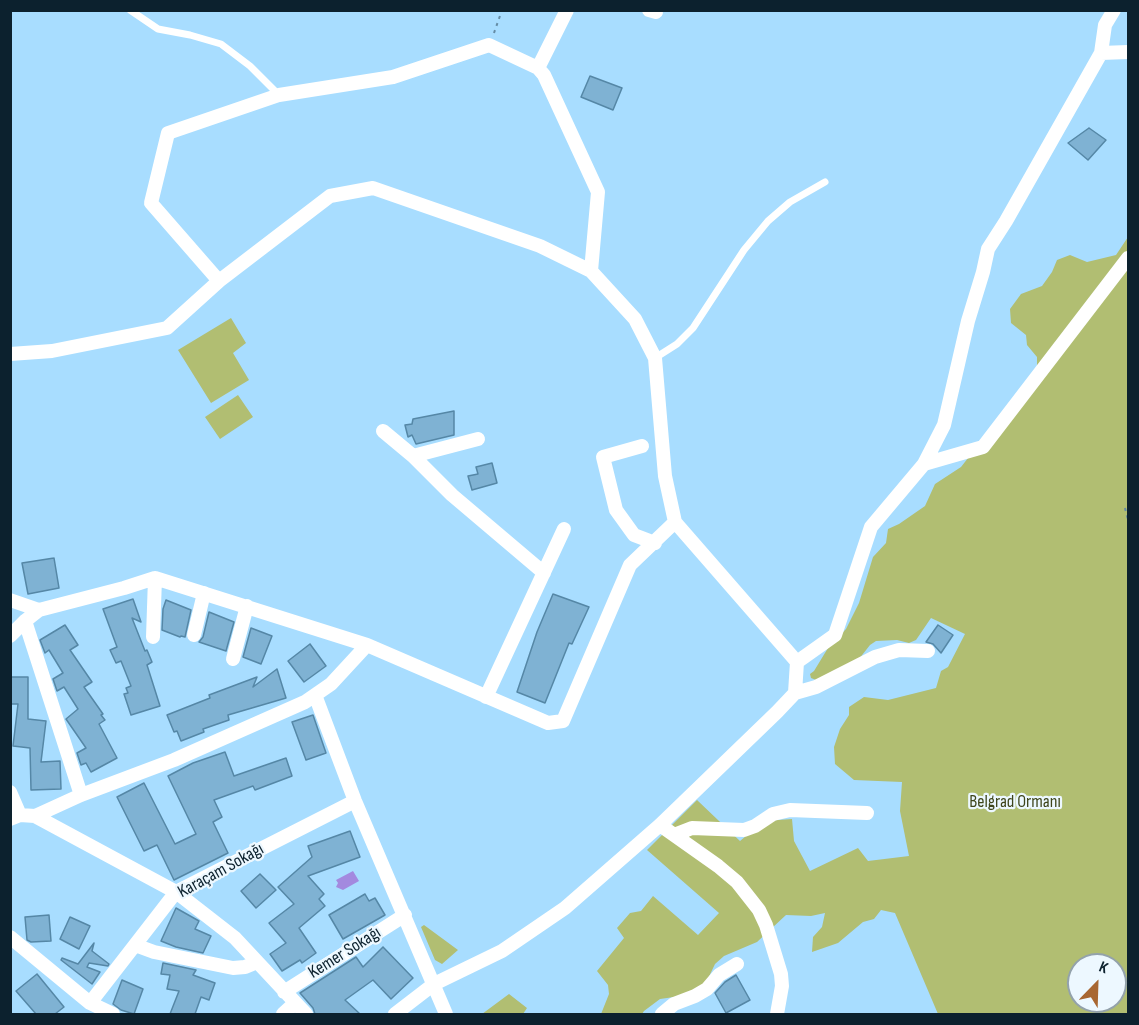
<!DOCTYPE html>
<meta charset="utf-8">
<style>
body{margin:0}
#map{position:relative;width:1139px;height:1025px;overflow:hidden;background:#a8ddff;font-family:"Sofia Sans Condensed",sans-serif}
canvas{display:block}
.frame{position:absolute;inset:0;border:12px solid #0c212e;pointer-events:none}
.north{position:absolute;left:1067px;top:953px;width:60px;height:60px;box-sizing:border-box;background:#edf8ff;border:2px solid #93a2ab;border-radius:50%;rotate:23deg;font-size:16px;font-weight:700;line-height:24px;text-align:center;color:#0c212e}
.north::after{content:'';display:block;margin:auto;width:21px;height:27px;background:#a86732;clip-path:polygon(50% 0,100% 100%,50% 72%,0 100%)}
</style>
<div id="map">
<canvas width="1139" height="1025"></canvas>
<div class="frame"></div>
<div class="north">K</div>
</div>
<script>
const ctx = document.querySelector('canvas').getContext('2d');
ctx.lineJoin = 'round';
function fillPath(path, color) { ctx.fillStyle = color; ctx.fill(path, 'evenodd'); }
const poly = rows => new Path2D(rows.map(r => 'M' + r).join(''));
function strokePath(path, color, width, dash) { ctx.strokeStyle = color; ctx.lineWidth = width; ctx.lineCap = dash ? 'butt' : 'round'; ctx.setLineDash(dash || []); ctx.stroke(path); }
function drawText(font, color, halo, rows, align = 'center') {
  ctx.font = font + ' "Sofia Sans Condensed",sans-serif'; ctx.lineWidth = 4.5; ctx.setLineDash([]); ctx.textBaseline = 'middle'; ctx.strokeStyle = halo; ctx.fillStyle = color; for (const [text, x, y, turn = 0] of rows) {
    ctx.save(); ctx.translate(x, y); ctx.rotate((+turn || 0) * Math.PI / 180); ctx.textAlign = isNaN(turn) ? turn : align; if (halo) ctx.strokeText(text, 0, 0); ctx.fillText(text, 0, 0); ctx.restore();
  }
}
fillPath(poly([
 [1128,237,1128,1014,938,1014,895,913,881,910,874,919,863,922,838,943,812,952,813,937,822,927,825,913,811,916,786,915,757,942,724,956,715,964,705,985,681,996,660,999,644,1011,642,1014,601,1014,609,994,608,985,597,971,624,938,617,928,630,913,641,911,653,896,698,935,719,913,647,850,697,800,740,841,764,821,792,819,794,841,810,871,858,848,868,861,909,856,900,811,902,782,854,780,835,764,834,747,840,729,849,715,849,707,864,697,888,700,936,688,941,671,948,667,965,634,931,618,916,640,909,643,897,640,876,641,870,645,859,659,816,680,811,678,810,674,814,671,828,648,846,629,859,603,873,557,886,543,888,529,899,524,925,506,935,484,961,467,1037,370,1037,357,1027,345,1026,335,1011,323,1010,309,1021,294,1042,286,1052,272,1057,260,1070,255,1087,262,1116,255],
 [1079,965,1115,965,1115,1001,1079,1001],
 [231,318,246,343,233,353,249,380,211,403,178,350],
 [238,395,253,417,220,439,205,417],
 [424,925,458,950,442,964,435,960,421,927],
 [509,994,527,1008,523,1014,482,1014]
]), '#b1be72');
fillPath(poly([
 [353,871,359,881,343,890,336,887,338,883,336,880]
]), '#a389df');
const building = poly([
 [590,76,622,88,613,110,581,97,590,76],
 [1089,128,1106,140,1088,160,1068,143,1089,128],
 [454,411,454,435,416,444,412,435,408,437,405,425,412,424,413,419,454,411],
 [492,463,497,483,472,490,468,476,478,474,476,467,492,463],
 [54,558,59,588,28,594,22,563,54,558],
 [553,594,589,607,572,644,569,643,545,703,517,692,537,632,553,594],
 [133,599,141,622,132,618,145,651,147,650,152,662,147,665,160,706,131,715,124,694,128,693,126,688,131,686,121,661,116,663,110,650,117,647,103,609,133,599],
 [166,600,191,610,185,637,181,636,180,637,162,630,163,609,166,600],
 [209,612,234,622,226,651,199,642,203,637,209,612],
 [65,625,78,645,70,650,92,682,84,687,103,714,101,715,105,720,99,724,117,758,91,772,86,763,81,765,77,753,86,748,66,719,78,709,64,687,57,691,53,679,63,673,49,650,45,653,40,640,65,625],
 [938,625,953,635,941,653,933,644,926,642,938,625],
 [251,628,272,636,261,664,243,657,251,628],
 [310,644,326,666,304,682,288,661,310,644],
 [277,669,286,698,228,715,229,720,203,729,204,732,181,741,177,731,174,732,167,715,210,698,209,695,257,677,253,687,277,669],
 [10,677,28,677,28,719,46,721,41,762,60,761,61,789,31,790,30,748,13,746,18,704,10,704,10,677],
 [313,715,326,753,306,760,292,722,313,715],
 [225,752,234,776,286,758,292,776,255,790,253,786,214,800,222,817,213,822,228,853,174,880,157,845,144,851,117,797,144,783,175,844,196,834,168,776,193,763,225,752],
 [350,831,360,857,308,876,324,894,319,899,325,906,299,928,316,953,302,963,300,960,282,971,270,954,286,943,269,923,294,904,278,887,312,857,308,846,350,831],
 [260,874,276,890,256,908,241,891,260,874],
 [365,894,369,901,375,898,385,915,343,939,329,915,365,894],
 [176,908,199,921,195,929,211,936,203,953,176,947,161,941,176,908],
 [49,915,51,941,31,942,27,940,25,917,49,915],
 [70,917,90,926,79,949,60,939,70,917],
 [94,943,92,951,109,964,108,966,89,963,87,967,100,972,92,984,61,960,62,958,78,964,94,943],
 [383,947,413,978,391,999,373,980,345,1000,360,1014,315,1014,313,1008,300,993,356,957,363,967,383,947],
 [163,963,196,970,193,975,215,983,209,1000,201,997,195,1014,170,1014,179,991,167,989,170,975,161,974,163,963],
 [37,974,64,1007,55,1014,36,1014,16,991,37,974],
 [736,975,750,1000,726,1013,715,993,725,982,736,975],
 [122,980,143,989,134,1014,121,1010,113,1004,122,980]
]);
fillPath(building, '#7fb2d3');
strokePath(building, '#5587a6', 1.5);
strokePath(poly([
 [494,33,502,10],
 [1125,508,1128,520]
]), '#658ca5', 2, [3, 4.5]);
strokePath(poly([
 [130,10,158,29,190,35,221,44,250,66,279,95],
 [655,358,677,344,693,328,744,250,768,221,790,202,825,182]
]), '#fff', 7);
strokePath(poly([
 [649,10,656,12],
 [1101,53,1128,52],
 [538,68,567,10],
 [219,281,151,203,168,133,279,95,393,77,489,45,538,68,544,75,598,192,591,271],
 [10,354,52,351,167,328,219,281,330,196,373,188,540,246,591,271,635,319,655,358,665,476,675,522,797,662,795,693,777,712,660,825,565,908,502,951,434,984,395,1014],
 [383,431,413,456,452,495,544,573],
 [642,446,603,457,616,510,634,535,655,543],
 [413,456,478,439],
 [924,464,983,447,1128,258],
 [10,600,39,610],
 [25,621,81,795],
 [194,635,204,593],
 [10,636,25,621,39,610,124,588,155,578,367,645,331,684,305,702,174,760,81,795,35,816,20,815,10,819],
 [153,637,155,578],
 [367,645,548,723,563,721,630,565,675,522],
 [233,659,247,606],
 [797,662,835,635,871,527,924,464,944,425,968,321,983,272,988,249,1006,221,1101,53,1105,25,1114,10],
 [795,693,816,687,875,657,899,650,928,651],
 [315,695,355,801,446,1014],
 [486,697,564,529],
 [10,792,20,815],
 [35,816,176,892,235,938,306,1014],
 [660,825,718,866,737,882,759,910,766,925,781,974,782,986,777,1014],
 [674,835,692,828,744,830,755,826,773,814,790,810,867,813],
 [10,937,90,1003,113,1014],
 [135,945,154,952,233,968,245,967,257,962],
 [284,992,405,915],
 [90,1003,176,892,355,801],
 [283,1014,295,1003],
 [662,1014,674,1004,695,996,707,989,719,975,737,964]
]), '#fff', 14);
drawText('18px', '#3e451b', '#edf8ff', [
 ["Belgrad Ormanı",1015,802]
]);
drawText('18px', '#0c212e', '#edf8ff', [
 ["Karaçam Sokağı",221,871,-29],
 ["Kemer Sokağı",345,953,-32]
]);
</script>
